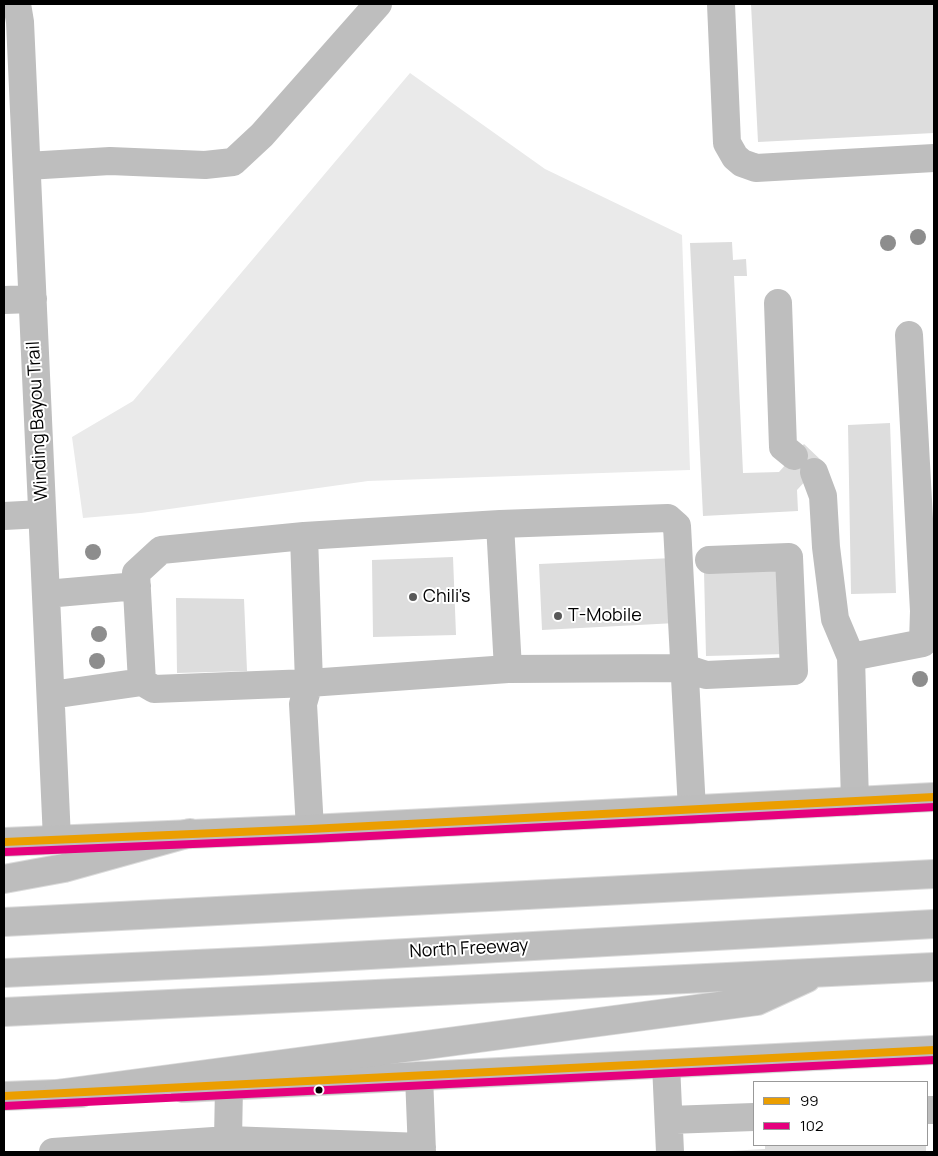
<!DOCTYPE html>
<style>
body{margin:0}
#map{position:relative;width:938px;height:1156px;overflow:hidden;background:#fff;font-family:Manrope,sans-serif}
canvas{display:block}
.frame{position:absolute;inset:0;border:5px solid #000;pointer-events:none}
.legend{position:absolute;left:753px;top:1081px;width:175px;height:65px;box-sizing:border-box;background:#fff;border:1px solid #999;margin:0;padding:6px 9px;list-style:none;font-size:15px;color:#000}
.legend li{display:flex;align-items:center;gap:10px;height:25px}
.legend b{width:25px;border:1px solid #999}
</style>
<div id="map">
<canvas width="938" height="1156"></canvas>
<div class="frame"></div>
<ul class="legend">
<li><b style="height:6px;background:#eb9e00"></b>99</li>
<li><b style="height:6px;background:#e5007d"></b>102</li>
</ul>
</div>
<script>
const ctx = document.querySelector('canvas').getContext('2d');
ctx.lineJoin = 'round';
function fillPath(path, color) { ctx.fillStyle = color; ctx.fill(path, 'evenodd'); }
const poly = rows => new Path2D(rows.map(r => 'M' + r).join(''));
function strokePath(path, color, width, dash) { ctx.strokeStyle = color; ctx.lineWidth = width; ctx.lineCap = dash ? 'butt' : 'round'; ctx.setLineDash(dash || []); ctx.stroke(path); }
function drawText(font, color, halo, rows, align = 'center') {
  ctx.font = font + ' Manrope,sans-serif'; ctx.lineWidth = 4; ctx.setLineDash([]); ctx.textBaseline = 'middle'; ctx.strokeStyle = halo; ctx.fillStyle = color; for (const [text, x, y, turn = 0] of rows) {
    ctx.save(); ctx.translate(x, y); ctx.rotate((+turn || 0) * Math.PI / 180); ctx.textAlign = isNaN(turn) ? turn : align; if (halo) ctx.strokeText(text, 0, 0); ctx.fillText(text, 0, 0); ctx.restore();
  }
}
fillPath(poly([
 [410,73,545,169,682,235,690,470,368,481,141,513,83,518,72,437,133,401]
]), '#eaeaea');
fillPath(poly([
 [751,4,934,4,934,133,758,142],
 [732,242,733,260,746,259,747,276,734,276,743,473,779,472,804,444,823,462,797,490,798,511,703,516,690,243],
 [890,423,896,593,851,594,848,425],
 [453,557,456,635,373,637,372,560],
 [673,558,676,623,542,630,539,564],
 [780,568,786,654,706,656,704,571],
 [176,598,244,599,247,671,177,673],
 [765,1145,926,1145,926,1152,729,1152,729,1151,765,1149]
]), '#ddd');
const major = poly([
 [4,842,310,829,934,797],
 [184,1088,934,1050],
 [4,1096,81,1093]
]);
const highway = poly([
 [4,879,64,868,190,833],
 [4,922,934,874],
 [4,973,261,961,934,924],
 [4,1012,934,967],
 [57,1094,757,1001,807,978]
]);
strokePath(major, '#dbdbdb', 30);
strokePath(highway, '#dbdbdb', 30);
strokePath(poly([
 [17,4,20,22,57,839],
 [721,4,727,143,735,157,742,163,756,168,934,158],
 [27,166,110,161,205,165,233,162,262,135,378,4],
 [4,300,33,299],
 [778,303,783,447,794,456],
 [814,472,823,496,826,547,835,619,851,657],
 [4,516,42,514],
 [500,524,508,669],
 [304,536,161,550,136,573,142,682,154,689,309,683,508,669,685,668,706,675,794,671,789,557,709,560],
 [46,594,137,586],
 [51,695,142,682],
 [855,802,851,657,923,643,924,611,909,335],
 [310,829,303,704,309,683,304,536,500,524,668,518,677,526,692,810],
 [666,1064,670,1152],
 [419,1076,422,1152],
 [927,1110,934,1110],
 [669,1120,754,1117],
 [228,1140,422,1147],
 [53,1152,228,1140,229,1086]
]), '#bebebe', 28);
strokePath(major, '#bdbdbd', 28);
strokePath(highway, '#bdbdbd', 28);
strokePath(poly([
 [4,842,310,829,934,797],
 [4,1096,934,1050]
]), '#eb9e00', 8);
strokePath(poly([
 [4,852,311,839,934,807],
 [4,1106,934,1060]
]), '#e5007d', 8);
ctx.fillStyle = '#8d8d8d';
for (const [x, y] of [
 [918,237],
 [888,243],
 [93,552],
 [99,634],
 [97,661],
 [920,679]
]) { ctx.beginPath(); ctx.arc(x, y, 8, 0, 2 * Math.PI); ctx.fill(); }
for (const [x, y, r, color] of [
 [413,597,5,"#595959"],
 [558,616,5,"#595959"],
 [319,1090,4.5,"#000"]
]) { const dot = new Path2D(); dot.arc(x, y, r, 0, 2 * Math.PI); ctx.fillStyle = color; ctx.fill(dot); strokePath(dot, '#fff', 2); }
drawText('18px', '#000', '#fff', [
 ["Winding Bayou Trail",38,421,-93],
 ["North Freeway",469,949,-3]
]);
drawText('18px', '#000', '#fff', [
 ["Chili's",423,597],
 ["T-Mobile",568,616]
], 'left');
</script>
